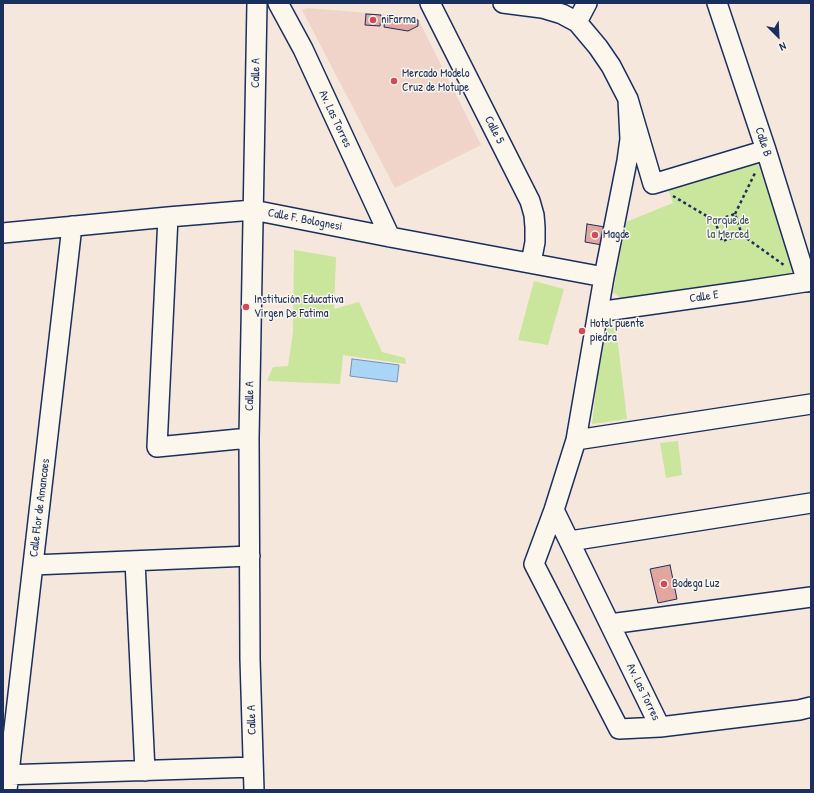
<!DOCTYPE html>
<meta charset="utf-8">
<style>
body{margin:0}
#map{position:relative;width:814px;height:793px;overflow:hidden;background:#f6e7dc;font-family:"Patrick Hand",sans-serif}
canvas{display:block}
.frame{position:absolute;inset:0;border:4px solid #1b2f5e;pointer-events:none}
.north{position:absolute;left:758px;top:16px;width:40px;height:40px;-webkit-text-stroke:3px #fbf7ec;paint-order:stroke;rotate:156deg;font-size:11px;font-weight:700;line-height:16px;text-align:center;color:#1b2f5e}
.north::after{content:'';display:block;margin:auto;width:14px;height:18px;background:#1b2f5e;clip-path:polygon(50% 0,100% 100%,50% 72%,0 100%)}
</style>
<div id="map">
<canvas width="814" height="793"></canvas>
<div class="frame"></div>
<div class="north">N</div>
</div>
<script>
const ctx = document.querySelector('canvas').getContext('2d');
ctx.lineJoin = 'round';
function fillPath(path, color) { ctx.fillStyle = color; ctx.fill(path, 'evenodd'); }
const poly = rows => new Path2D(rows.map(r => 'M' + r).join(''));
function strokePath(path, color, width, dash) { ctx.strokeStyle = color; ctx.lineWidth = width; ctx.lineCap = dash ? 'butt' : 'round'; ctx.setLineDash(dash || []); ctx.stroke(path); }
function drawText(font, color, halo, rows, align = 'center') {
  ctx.font = font + ' "Patrick Hand",sans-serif'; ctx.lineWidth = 3; ctx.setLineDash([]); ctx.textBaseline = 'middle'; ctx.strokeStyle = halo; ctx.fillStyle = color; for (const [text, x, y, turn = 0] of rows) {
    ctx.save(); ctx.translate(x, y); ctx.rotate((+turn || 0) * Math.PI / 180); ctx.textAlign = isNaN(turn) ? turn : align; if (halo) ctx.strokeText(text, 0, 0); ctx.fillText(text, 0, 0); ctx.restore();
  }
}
fillPath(poly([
 [308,8,417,17,481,145,395,188,302,10]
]), '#f0d4c9');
fillPath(poly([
 [763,161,801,272,622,299,613,292,626,222,673,203,668,189],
 [294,250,336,257,334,309,359,302,382,352,405,358,406,364,343,355,340,384,267,381,273,367,288,366,293,333],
 [534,281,564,289,548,345,518,340],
 [616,327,627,419,592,424,603,329],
 [678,441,682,475,666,478,660,443]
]), '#cae59c');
const water = poly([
 [352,359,399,365,397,382,350,376,352,359]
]);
fillPath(water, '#abd5f6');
strokePath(water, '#7193b9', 1);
const building = poly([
 [366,14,381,15,380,26,365,25,366,14],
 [401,17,418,20,418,26,408,31,384,27,385,19,400,21,401,17],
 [587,224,605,227,602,245,585,242,587,224],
 [670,565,677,599,658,603,650,569,670,565]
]);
fillPath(building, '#e1a79e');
strokePath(building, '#1b2f5e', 1);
const minor = poly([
 [278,3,303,49,390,237],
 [430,3,530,201,534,215,535,227,535,242,531,263],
 [503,3,542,8,562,14,577,22,598,47,611,66,628,99,653,184,766,150],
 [717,3,766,150,807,282],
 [577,22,587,3],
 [628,99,630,139,627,161,604,277,576,440,554,510,534,564,619,729,660,727,799,710,811,707],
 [168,217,157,447,249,438],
 [3,233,168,217,253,210,390,237,604,277],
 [598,312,746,291,811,281],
 [576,440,811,404],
 [554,510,660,727],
 [570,541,811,503],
 [135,561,145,771],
 [33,565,250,556],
 [610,624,811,597],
 [3,775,253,767],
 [7,790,72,226],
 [254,790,250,659,249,438,257,3]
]);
strokePath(minor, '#1b2f5e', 22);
strokePath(poly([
 [673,196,715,221,722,241,742,235,735,214,715,221],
 [735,214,755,173],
 [742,235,784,265]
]), '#1b2f5e', 2.5, [3, 3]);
strokePath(minor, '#fbf7ec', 19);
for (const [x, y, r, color] of [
 [373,20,4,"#d1495b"],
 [394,81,4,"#d1495b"],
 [595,235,4,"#d1495b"],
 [246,307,4,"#d1495b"],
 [582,331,4,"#d1495b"],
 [664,584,4,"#d1495b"]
]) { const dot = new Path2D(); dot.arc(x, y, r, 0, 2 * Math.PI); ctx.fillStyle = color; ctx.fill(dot); strokePath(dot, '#fbf7ec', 1.5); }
drawText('12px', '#1b2f5e', '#fbf7ec', [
 ["niFarma",381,20],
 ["Mercado Modelo",402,74],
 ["Cruz de Motupe",402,88],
 ["Magde",603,235],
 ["Institución Educativa",254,300],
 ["Virgen De Fatima",254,314],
 ["Hotel puente",590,324],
 ["piedra",590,338],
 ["Bodega Luz",672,584]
], 'left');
drawText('12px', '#1b2f5e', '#fbf7ec', [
 ["Calle A",256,73,-89],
 ["Av. Las Torres",335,119,65],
 ["Calle 5",494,130,63],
 ["Calle B",763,142,72],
 ["Calle F. Bolognesi",305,220,11],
 ["Calle E",704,297,-8],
 ["Calle A",250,396,-89],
 ["Calle Flor de Amancaes",40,508,-83],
 ["Av. Las Torres",643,692,64],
 ["Calle A",252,720,-92]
]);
drawText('12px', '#3e536a', '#fbf7ec', [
 ["Parque de",728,221],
 ["la Merced",728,235]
]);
</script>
